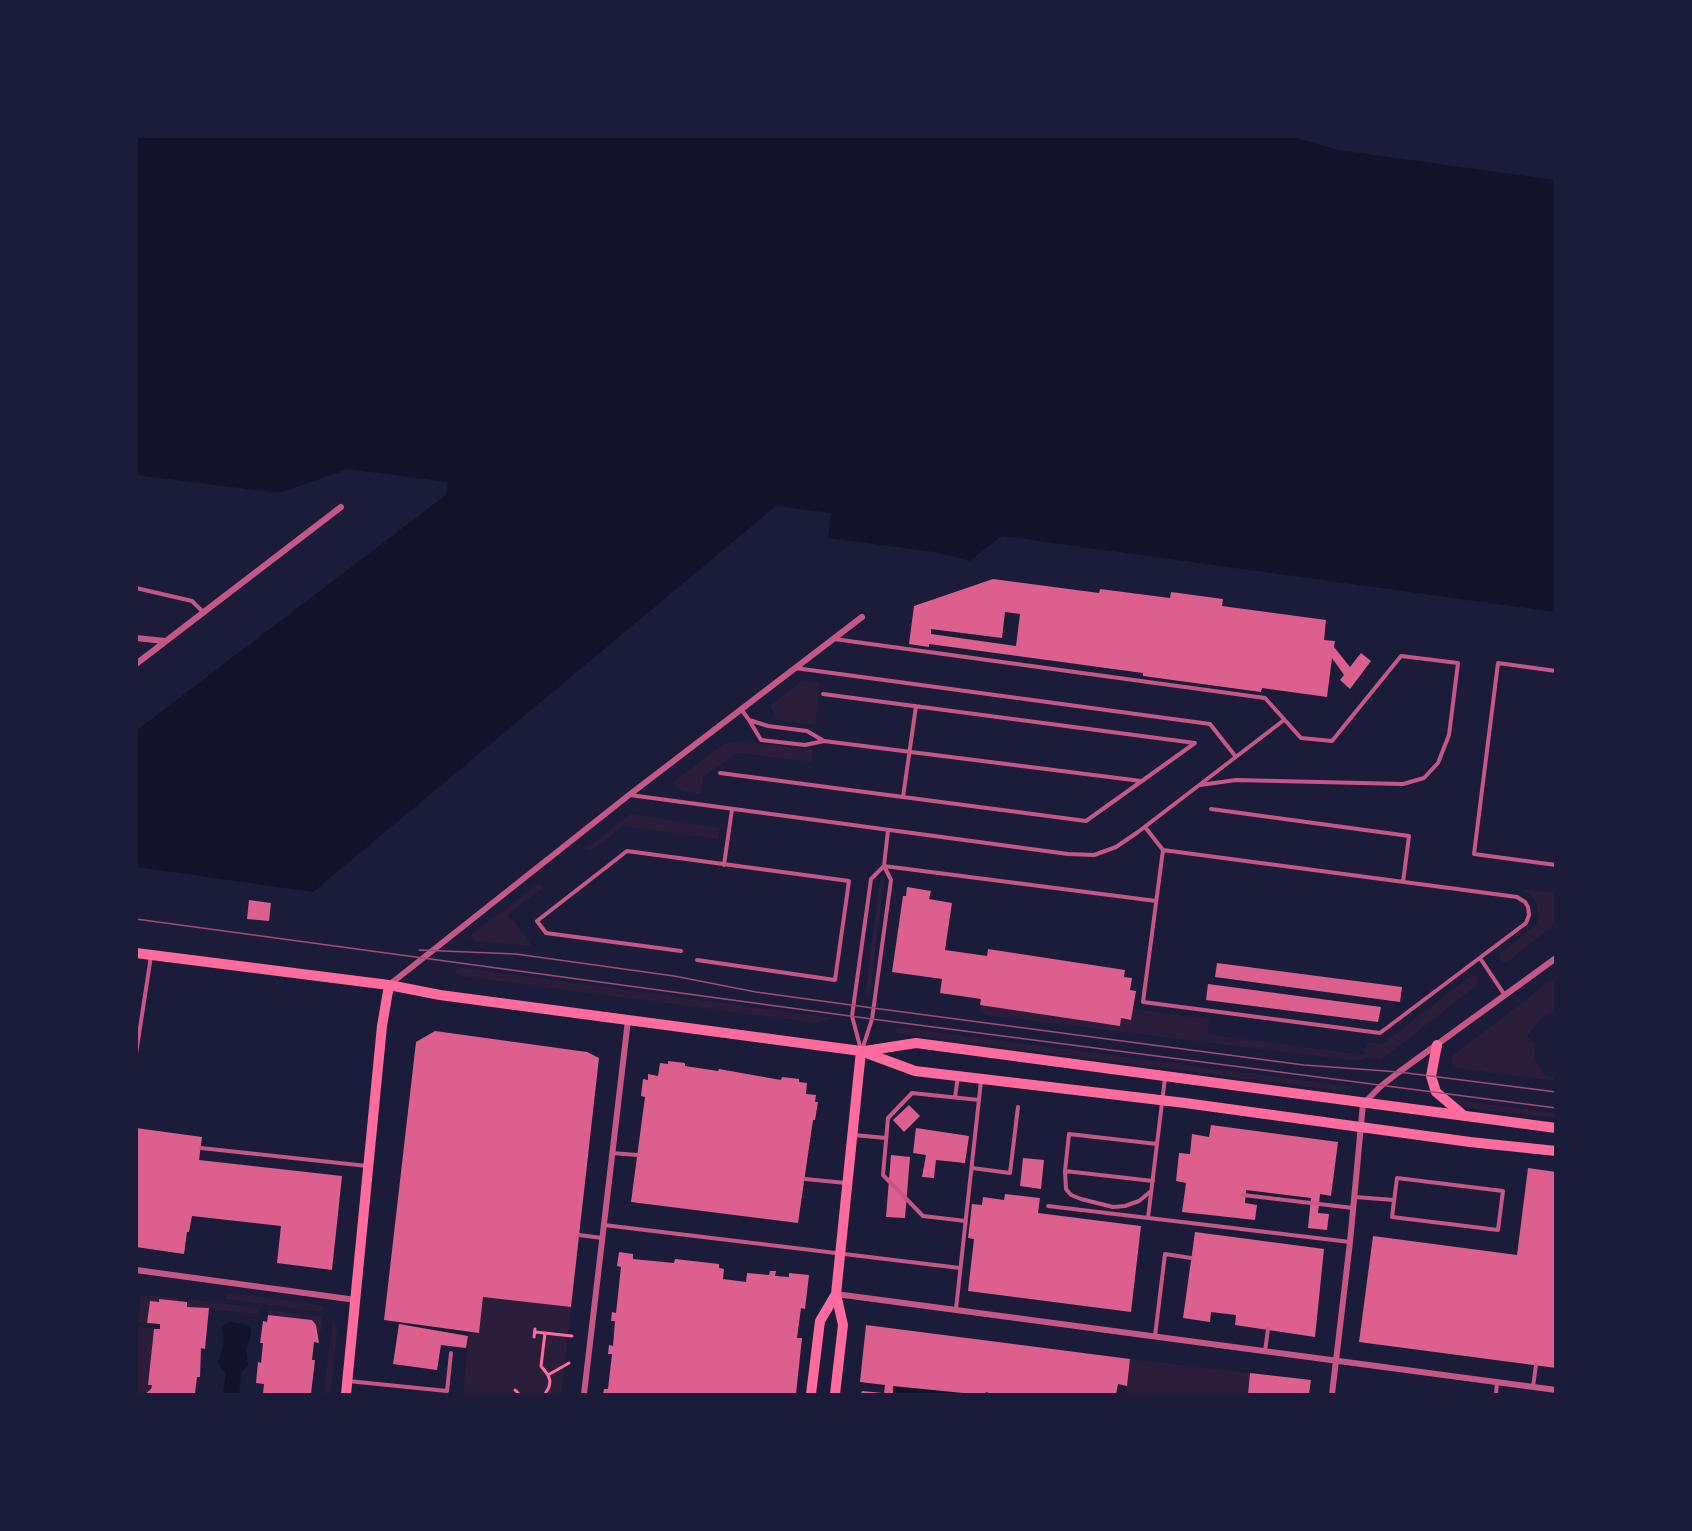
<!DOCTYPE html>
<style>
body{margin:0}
#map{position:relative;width:1692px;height:1531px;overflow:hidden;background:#1b1b3a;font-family:Roboto,sans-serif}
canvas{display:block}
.frame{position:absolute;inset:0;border:138px solid #1b1b3a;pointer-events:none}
</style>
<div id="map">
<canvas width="1692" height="1531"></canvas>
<div class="frame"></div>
</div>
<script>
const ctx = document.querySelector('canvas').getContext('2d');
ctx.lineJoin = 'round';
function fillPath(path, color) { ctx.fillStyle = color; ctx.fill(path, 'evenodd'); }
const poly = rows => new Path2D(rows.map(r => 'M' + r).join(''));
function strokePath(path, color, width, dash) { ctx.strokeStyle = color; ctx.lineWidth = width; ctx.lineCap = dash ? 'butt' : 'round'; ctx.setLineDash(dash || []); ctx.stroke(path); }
fillPath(poly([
 [802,681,820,683,815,725,777,720,770,706],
 [737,741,813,750,812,762,738,753,703,777,701,794,681,791,674,782,723,744],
 [631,814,720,828,718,839,624,826,592,850,585,849],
 [883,876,884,879,870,995,867,997,865,994,880,879],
 [538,884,544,887,508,914,532,946,475,941,469,936],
 [1520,889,1555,893,1555,924,1510,960,1503,962,1500,960,1499,954,1536,925,1539,915,1537,904,1530,894],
 [457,967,834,1018,816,1023,462,976,455,973],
 [1472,975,1478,977,1476,986,1381,1060,1365,1058,1358,1061,985,1015,981,1011,980,1005,1120,1025,1121,1018,1131,1019,1133,1009,1209,1019,1208,1034,1364,1055,1366,1047,1369,1042,1382,1044],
 [1555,977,1555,1010,1537,1023,1527,1037,1536,1045,1534,1056,1539,1067,1546,1076,1555,1077,1555,1081,1457,1068,1451,1062,1451,1057],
 [896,1027,1353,1087,1346,1090,1334,1090,895,1033],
 [1451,1099,1555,1113,1555,1118,1468,1108],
 [229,1293,314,1304,323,1307,323,1312,225,1299],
 [141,1295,178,1298,178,1301,160,1299,159,1302,150,1301,147,1323,138,1322],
 [483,1297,571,1307,561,1394,463,1394,469,1332,479,1332],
 [188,1299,259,1308,258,1314,187,1307],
 [268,1310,323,1317,321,1331,318,1332,312,1320,268,1315],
 [333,1317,337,1334,330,1394,324,1394],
 [137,1327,154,1329,148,1385,152,1385,151,1389,145,1394,137,1394],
 [1130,1359,1250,1373,1248,1394,1126,1394]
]), '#2a1e3b');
fillPath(poly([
 [1290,136,1338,150,1555,180,1555,612,1002,536,970,561,935,552,828,538,831,513,776,506,313,892,137,867,137,730,446,495,448,482,348,469,279,493,137,475,137,137],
 [230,1322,248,1325,251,1330,251,1335,246,1349,248,1365,241,1373,239,1394,223,1394,226,1372,221,1369,218,1362,224,1343,222,1327],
 [894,1386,973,1394,893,1394]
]), '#12122b');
fillPath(poly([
 [1002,536,1555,612,1556,615,1003,539,972,563,967,563]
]), '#1b1b3a');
fillPath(poly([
 [993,579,1099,593,1100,589,1170,598,1171,592,1223,599,1222,606,1326,620,1324,640,1335,641,1334,647,1350,667,1361,653,1371,661,1350,689,1340,680,1344,675,1332,658,1327,697,1262,688,1261,692,1143,676,1143,673,929,644,929,647,909,644,914,606],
 [1005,612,1020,614,1016,646,931,634,931,629,1002,638],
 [907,887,931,891,929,899,952,903,945,950,987,956,988,949,1125,970,1124,977,1132,978,1130,990,1136,991,1131,1020,1121,1018,1120,1026,980,1005,981,999,940,993,942,979,892,972,903,896,906,896],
 [249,900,271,903,269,921,247,919],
 [1217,963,1402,987,1400,1002,1215,977],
 [1208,984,1381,1007,1378,1022,1206,1000],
 [435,1031,587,1052,599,1058,571,1307,483,1297,479,1333,384,1320,416,1042],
 [668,1061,685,1063,685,1066,718,1071,719,1069,781,1080,782,1077,799,1079,799,1082,807,1083,806,1094,816,1095,815,1102,818,1102,815,1120,813,1120,798,1223,631,1202,645,1097,641,1096,643,1079,648,1080,648,1074,658,1076,660,1063,668,1064],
 [909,1105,920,1116,904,1132,893,1120],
 [1211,1125,1338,1142,1331,1196,1320,1194,1318,1213,1329,1214,1327,1230,1308,1228,1311,1198,1246,1190,1245,1203,1257,1205,1255,1220,1182,1212,1186,1183,1176,1181,1179,1153,1190,1154,1192,1134,1209,1137],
 [136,1128,202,1137,199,1160,342,1176,332,1270,277,1263,281,1226,192,1216,189,1232,187,1232,184,1254,136,1247],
 [916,1128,969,1136,965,1163,936,1160,934,1178,922,1177,926,1155,913,1153],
 [891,1155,910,1157,905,1218,886,1217],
 [1023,1158,1044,1160,1041,1189,1020,1186],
 [1528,1168,1556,1172,1556,1368,1359,1342,1373,1236,1517,1255],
 [1005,1194,1040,1198,1038,1213,1141,1226,1131,1312,968,1291,974,1239,968,1238,972,1204,982,1205,983,1197,1004,1200],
 [1195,1232,1324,1249,1315,1337,1235,1325,1236,1315,1211,1312,1210,1322,1183,1318],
 [619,1252,633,1254,633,1259,674,1263,675,1259,719,1264,719,1268,724,1269,723,1279,746,1282,747,1273,769,1275,770,1271,776,1271,775,1276,789,1277,789,1273,809,1275,805,1309,801,1308,797,1338,802,1338,796,1394,603,1394,604,1389,608,1389,612,1354,608,1354,609,1345,613,1346,615,1321,611,1321,612,1312,616,1313,621,1267,617,1266],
 [159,1299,187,1302,187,1307,209,1308,205,1349,201,1348,200,1377,197,1377,195,1394,145,1394,151,1389,152,1385,148,1385,154,1329,160,1329,160,1324,147,1323,150,1301,159,1302],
 [268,1315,312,1320,316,1325,319,1343,314,1342,312,1360,315,1360,311,1394,263,1394,264,1384,256,1383,258,1362,261,1363,263,1343,260,1343,263,1321,267,1322],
 [399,1324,468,1336,466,1348,441,1345,437,1370,393,1364],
 [866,1325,1130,1359,1127,1386,1118,1384,1116,1394,992,1394,986,1392,985,1394,973,1394,893,1386,893,1394,884,1394,885,1385,860,1382],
 [1250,1373,1311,1380,1309,1394,1248,1394],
 [862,1391,883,1393,883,1394,861,1394]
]), '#dd5f8e');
strokePath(poly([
 [535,1332,572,1336],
 [545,1333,541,1366,548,1375,550,1381,549,1387,545,1394],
 [534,1337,535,1329],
 [548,1375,569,1363],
 [515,1390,519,1394]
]), '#ff6b9d', 3);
strokePath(poly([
 [136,588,192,601,204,613],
 [834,639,1265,698,1301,738,1332,741,1401,656,1458,663,1449,735,1438,763,1424,778,1403,784,1236,780,1200,785],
 [795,668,1210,724,1236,757],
 [1556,671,1498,663,1474,854,1556,865],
 [741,709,749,720],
 [749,720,768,726,807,731,824,741,805,745,761,740,749,720],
 [824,741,1141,781],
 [720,773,1086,821,1195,743,823,694],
 [630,795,1068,854,1094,855,1116,847,1138,832,1284,720],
 [903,797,916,706],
 [1211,809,1409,836,1403,882],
 [1145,827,1163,850],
 [1163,850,1517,897,1525,902,1528,907,1529,915,1526,923,1380,1033,1143,1002,1163,850],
 [724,865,732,809],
 [884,866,1156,901],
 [681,951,546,933,537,921,627,851,849,881,835,980,697,960],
 [1480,958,1504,994],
 [1556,1049,1556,1057],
 [861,1050,852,1016,871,879,884,866],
 [862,1050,872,1019,891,880,884,866,888,830],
 [136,1054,151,956],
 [955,1097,958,1077],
 [854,1135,886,1138],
 [201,1148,367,1166],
 [612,1153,637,1155],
 [972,1168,1010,1173,1018,1107],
 [1065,1171,1066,1189,1071,1195,1081,1199,1113,1207,1125,1206,1139,1201,1151,1191],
 [1397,1178,1503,1191,1498,1230,1392,1217,1397,1178],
 [805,1179,846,1183],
 [1153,1181,1065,1171,1069,1134,1157,1144],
 [1243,1195,1353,1208],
 [1355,1197,1394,1200],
 [1048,1206,1350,1242],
 [1148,1218,1165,1078],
 [966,1221,923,1216,883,1175,888,1118,912,1093,979,1100],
 [604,1225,960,1268],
 [579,1235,602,1238],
 [956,1309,981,1081],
 [1155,1336,1165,1254,1191,1258],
 [1265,1351,1268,1329],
 [348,1381,447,1391,451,1353],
 [1533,1387,1536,1365],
 [1496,1394,1497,1382]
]), '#c65784', 4);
strokePath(poly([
 [136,638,165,641],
 [136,664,341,507],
 [389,985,629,795,862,617],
 [136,1270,356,1300],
 [836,1294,1556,1390],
 [584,1394,628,1020],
 [1332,1394,1350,1242,1363,1104,1381,1086,1399,1072,1556,958]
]), '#c65784', 6);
strokePath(poly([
 [1437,1045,1431,1076,1436,1092,1462,1114],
 [861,1051,915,1071,1185,1103,1470,1142,1556,1151],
 [865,1051,916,1043,1556,1128]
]), '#ff6b9d', 10);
strokePath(poly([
 [136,953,389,985,440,995,861,1051,836,1294,843,1325,835,1394],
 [346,1394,382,1026,389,985],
 [811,1394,820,1321,836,1294]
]), '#ff6b9d', 10);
strokePath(poly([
 [136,919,872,1019,1556,1108],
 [419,950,516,954,674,976,756,992,873,1008,1304,1065,1399,1072,1556,1092]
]), '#a44b75', 1.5);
</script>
